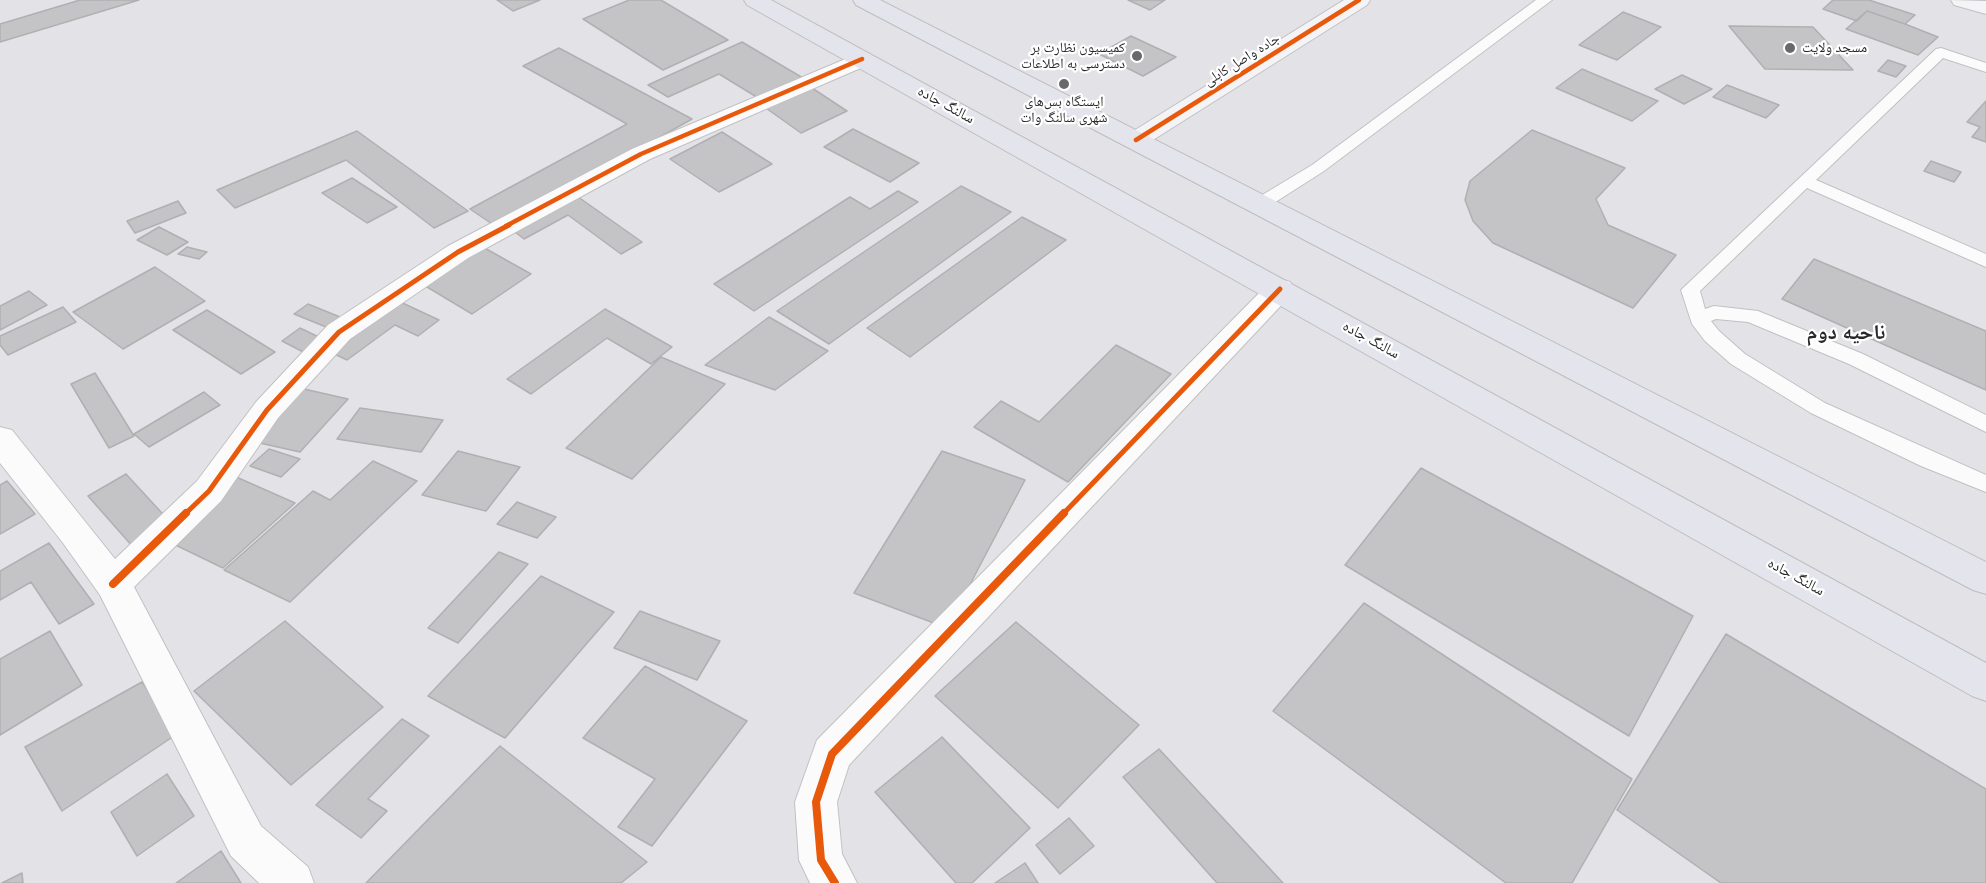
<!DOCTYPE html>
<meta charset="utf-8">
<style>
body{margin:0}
canvas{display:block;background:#e3e3e7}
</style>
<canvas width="1986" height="883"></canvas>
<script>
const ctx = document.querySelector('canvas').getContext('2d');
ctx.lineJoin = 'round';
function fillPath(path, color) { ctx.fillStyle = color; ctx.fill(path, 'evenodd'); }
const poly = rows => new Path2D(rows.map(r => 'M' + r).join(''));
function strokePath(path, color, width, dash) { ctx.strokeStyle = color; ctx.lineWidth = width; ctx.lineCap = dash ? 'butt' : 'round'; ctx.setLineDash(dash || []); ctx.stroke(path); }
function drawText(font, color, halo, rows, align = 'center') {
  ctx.font = font + ' "PT Serif","Noto Naskh Arabic",serif'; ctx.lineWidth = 4.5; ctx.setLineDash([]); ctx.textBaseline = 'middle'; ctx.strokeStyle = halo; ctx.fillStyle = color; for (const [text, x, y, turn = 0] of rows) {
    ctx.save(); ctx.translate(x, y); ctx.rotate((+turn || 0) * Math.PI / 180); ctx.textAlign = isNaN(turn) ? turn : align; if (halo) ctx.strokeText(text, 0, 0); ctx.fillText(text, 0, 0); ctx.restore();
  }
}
const building = poly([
 [80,0,139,0,0,42,0,24,80,0],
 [497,0,540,0,513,11,497,0],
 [629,0,661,0,728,40,663,70,583,19,629,0],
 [1128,0,1165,0,1150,10,1128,0],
 [1833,0,1869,0,1915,15,1905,24,1867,11,1857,21,1823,9,1833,0],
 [1867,11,1905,24,1938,37,1918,55,1846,29,1867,11],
 [1623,12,1661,27,1617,60,1579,45,1623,12],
 [1729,26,1813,27,1853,70,1765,69,1729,26],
 [1131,36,1176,57,1143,76,1099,54,1131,36],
 [742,42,803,78,760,99,719,74,668,97,648,85,742,42],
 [559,48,692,119,498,228,470,209,627,124,523,66,559,48],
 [1888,60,1906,66,1896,77,1878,71,1888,60],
 [1582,69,1658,101,1632,121,1556,88,1582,69],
 [1682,75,1712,89,1684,104,1655,89,1682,75],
 [1727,85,1779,105,1766,118,1713,97,1727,85],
 [809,86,847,111,801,133,763,106,809,86],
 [1986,101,1986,142,1972,137,1980,127,1967,122,1986,101],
 [853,129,919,163,890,182,824,147,853,129],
 [1532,130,1625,168,1596,199,1608,225,1676,255,1633,308,1493,243,1473,221,1465,200,1470,181,1532,130],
 [357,131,468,211,434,228,346,160,235,208,217,190,357,131],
 [722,132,772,164,719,192,670,159,722,132],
 [1931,161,1961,172,1954,182,1924,171,1931,161],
 [352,178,397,207,367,223,322,193,352,178],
 [961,186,1011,212,829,344,777,311,961,186],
 [898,191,918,202,754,311,714,284,850,197,870,209,898,191],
 [574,194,642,242,621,254,568,215,524,239,510,228,574,194],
 [178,201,186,213,135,233,127,221,178,201],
 [1022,217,1066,240,910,357,867,328,1022,217],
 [159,227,188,242,167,255,137,240,159,227],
 [481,246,531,274,472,314,422,284,481,246],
 [187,247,207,252,199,259,178,254,187,247],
 [1814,259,1986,331,1986,390,1782,299,1814,259],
 [155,267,205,301,123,349,73,312,155,267],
 [29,291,47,305,0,330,0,306,29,291],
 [394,299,439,320,418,336,395,325,347,360,324,349,394,299],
 [308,304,345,319,331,329,294,314,308,304],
 [63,307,76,322,8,355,0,345,0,336,63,307],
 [605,309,672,347,651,364,607,338,531,394,507,379,605,309],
 [207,310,275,352,241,374,173,330,207,310],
 [769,317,828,351,775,390,705,365,769,317],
 [300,328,329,342,311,356,282,341,300,328],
 [1116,345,1171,374,1068,482,974,427,1001,401,1039,422,1116,345],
 [661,357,725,384,632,479,566,448,661,357],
 [95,373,134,436,109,448,71,384,95,373],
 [304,389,348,399,300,452,255,442,304,389],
 [204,392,220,405,149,447,134,434,204,392],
 [360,408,443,420,421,452,337,439,360,408],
 [269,449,300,459,281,477,250,466,269,449],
 [458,451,520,467,486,511,422,495,458,451],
 [942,451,1025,480,947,628,854,593,942,451],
 [373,461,417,481,290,602,224,570,313,491,330,500,373,461],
 [1421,468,1693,616,1629,736,1345,565,1421,468],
 [126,474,172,524,133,547,88,496,126,474],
 [234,476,295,503,223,568,161,538,234,476],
 [7,481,35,514,0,534,0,485,7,481],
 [517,502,556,517,537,538,497,524,517,502],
 [49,543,94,604,59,624,31,582,0,600,0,571,49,543],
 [499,552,528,564,458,643,428,628,499,552],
 [541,576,614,612,505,738,428,696,541,576],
 [1364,603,1632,779,1572,883,1506,883,1273,711,1364,603],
 [640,611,720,641,697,680,614,648,640,611],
 [285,621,383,707,291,785,194,691,285,621],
 [1016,622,1139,725,1058,808,935,696,1016,622],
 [50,631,82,685,0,735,0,659,50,631],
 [1726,634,1986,789,1986,883,1721,883,1617,810,1726,634],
 [645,666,747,721,652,846,618,827,655,779,583,738,645,666],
 [142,682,177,734,62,811,25,747,142,682],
 [402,719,429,736,368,799,387,811,361,838,316,805,402,719],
 [942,737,1030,828,972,883,956,883,875,792,942,737],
 [500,746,647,862,621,883,366,883,500,746],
 [1159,749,1283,883,1217,883,1123,777,1159,749],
 [167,774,194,816,137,856,111,812,167,774],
 [1069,818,1094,846,1060,874,1036,845,1069,818],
 [221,851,241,883,176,883,221,851],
 [1025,863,1038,883,995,883,1025,863],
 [22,873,23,883,2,883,22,873]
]);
fillPath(building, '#c4c4c7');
strokePath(building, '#b0b0b2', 1.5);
const lane = poly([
 [1536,0,1552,0,1324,171,1266,208,1254,208,1251,204,1254,200,1312,165,1536,0],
 [1941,48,1986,63,1986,72,1943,58,1816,180,1986,254,1986,267,1807,188,1700,291,1705,309,1714,306,1758,311,1863,354,1986,415,1986,432,1849,364,1748,322,1716,319,1711,321,1719,331,1745,354,1825,403,1986,475,1986,492,1921,466,1811,413,1731,364,1705,341,1692,324,1681,290,1936,49,1941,48]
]);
const street = poly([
 [862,52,870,54,873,59,870,64,650,159,468,258,350,339,278,418,221,501,134,587,261,826,308,867,314,883,259,883,231,856,100,595,63,543,0,463,0,427,12,430,115,559,197,481,256,402,328,325,448,246,632,149,862,52],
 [1280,279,1290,282,1294,289,1290,296,849,765,837,802,842,854,857,883,810,883,799,860,795,802,817,740,1270,282,1280,279]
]);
const secondary = poly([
 [1344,0,1370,0,1367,5,1145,145,1136,148,1127,145,1123,140,1127,135,1344,0],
 [1951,0,1986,1,1986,14,1954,5,1951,0]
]);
const highway = poly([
 [744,0,771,0,1986,663,1986,701,1972,696,747,5,744,0],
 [853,0,880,0,1986,562,1986,594,1973,590,856,5,853,0]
]);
strokePath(lane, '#c1c1c4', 2);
strokePath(street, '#c1c1c4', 2);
strokePath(secondary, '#c1c1c4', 2);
strokePath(highway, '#bdbdbf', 2);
fillPath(lane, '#fbfbfb');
fillPath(street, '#fbfbfb');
fillPath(secondary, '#f4f4f6');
fillPath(highway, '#e4e4ec');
strokePath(poly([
 [1136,140,1359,0],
 [506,226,641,154,862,59]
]), '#e8590c', 4.5);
strokePath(poly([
 [184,515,209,491,267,410,339,332,458,252,509,225],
 [1062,515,1280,289]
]), '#e8590c', 5);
strokePath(poly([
 [113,584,186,513],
 [835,883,821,860,816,802,832,754,1064,513]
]), '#e8590c', 8);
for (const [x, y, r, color] of [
 [1790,48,6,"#69696c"],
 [1137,56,6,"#69696c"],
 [1064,84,6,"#69696c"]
]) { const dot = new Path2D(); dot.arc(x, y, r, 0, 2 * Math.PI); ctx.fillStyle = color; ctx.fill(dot); strokePath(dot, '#fff', 2); }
drawText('14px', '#28282a', '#fff', [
 ["کمیسیون نظارت بر",1125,48],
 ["دسترسی به اطلاعات",1125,64],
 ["مسجد ولایت",1802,48,"left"],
 ["ایستگاه بس‌های",1064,102,"center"],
 ["شهری سالنگ وات",1064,118,"center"]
], 'right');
drawText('14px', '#28282a', '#fff', [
 ["جاده واصل کابلی",1242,60,-32]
]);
drawText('15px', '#28282a', '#fff', [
 ["سالنگ جاده",946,105,29],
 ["سالنگ جاده",1371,340,29],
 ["سالنگ جاده",1796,577,29]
]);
drawText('bold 21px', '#28282a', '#fff', [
 ["ناحیه دوم",1846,333]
]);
</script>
